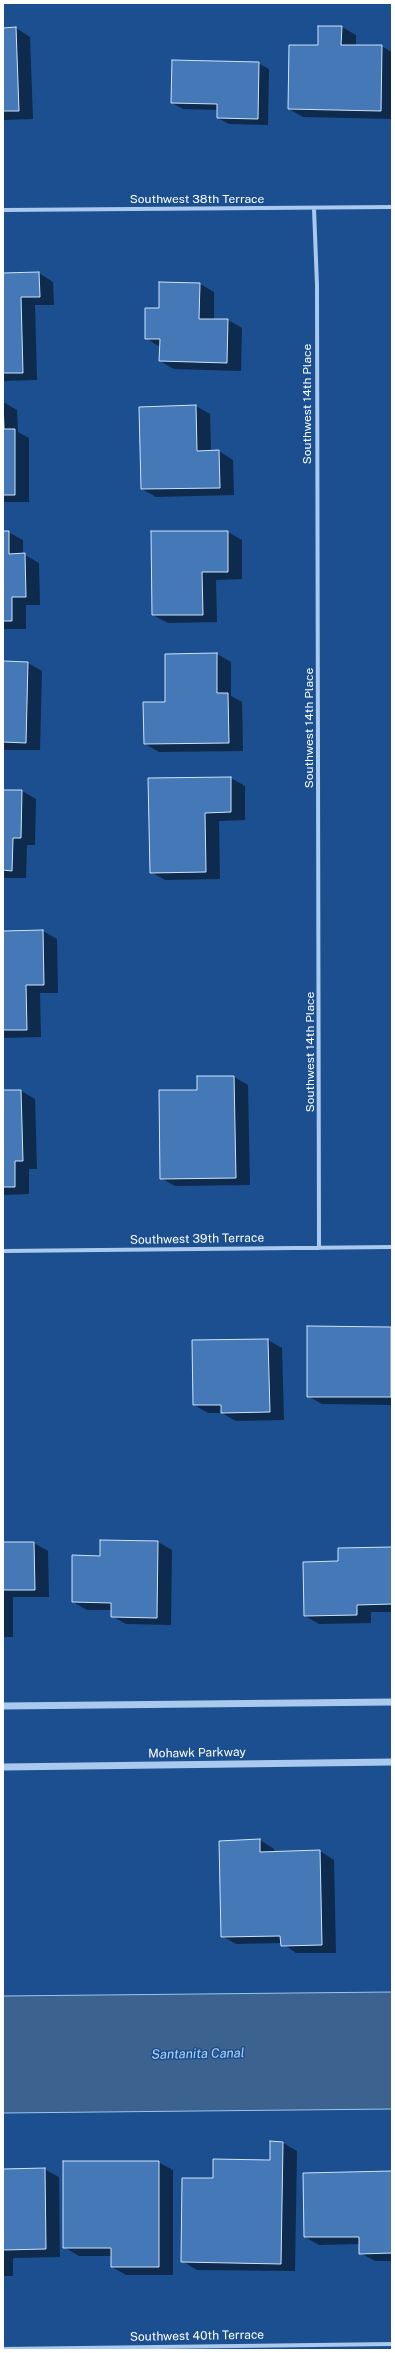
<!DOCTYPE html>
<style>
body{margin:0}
#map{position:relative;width:395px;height:2353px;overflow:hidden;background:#1b4f8f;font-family:"Public Sans",sans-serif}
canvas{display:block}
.frame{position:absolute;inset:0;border:4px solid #fff;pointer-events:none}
</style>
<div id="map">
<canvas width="395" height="2353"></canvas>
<div class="frame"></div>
</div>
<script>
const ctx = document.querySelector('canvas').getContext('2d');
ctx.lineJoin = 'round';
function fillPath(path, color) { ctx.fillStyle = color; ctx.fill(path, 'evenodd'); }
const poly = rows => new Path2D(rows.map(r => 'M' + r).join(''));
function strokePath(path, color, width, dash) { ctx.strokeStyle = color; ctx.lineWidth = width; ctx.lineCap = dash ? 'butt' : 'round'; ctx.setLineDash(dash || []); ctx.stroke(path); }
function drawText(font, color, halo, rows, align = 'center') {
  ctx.font = font + ' "Public Sans",sans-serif'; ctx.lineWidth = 3; ctx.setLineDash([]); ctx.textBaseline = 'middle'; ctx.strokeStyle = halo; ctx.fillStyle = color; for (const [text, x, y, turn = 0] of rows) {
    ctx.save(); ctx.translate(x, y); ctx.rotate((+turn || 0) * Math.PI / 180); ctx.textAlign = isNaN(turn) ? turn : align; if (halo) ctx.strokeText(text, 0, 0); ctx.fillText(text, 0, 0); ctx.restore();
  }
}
const water = poly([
 [392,1992,392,2109,3,2113,3,1996,392,1992]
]);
fillPath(water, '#3c6290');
strokePath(water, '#9cc4f0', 1);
fillPath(poly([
 [342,27,356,35,356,46,381,46,392,52,392,119,303,117,289,109],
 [16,28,30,37,33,119,3,120,3,29],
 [258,63,269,69,268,125,229,124,218,118,218,110,183,109,172,103],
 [39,273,53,282,54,305,35,305,37,380,3,381,3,274],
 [160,283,200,284,214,292,214,320,228,320,242,328,241,371,174,369,160,361,160,347,146,338,160,309],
 [3,402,17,410,18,432,29,438,29,502,3,502],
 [196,406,210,414,211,451,219,451,233,460,234,495,156,497,142,489,140,408],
 [3,532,8,532,23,540,23,554,39,563,40,605,26,605,26,629,3,629],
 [228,532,242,540,242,579,216,580,217,622,168,623,153,615],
 [217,654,231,662,231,696,242,702,243,751,159,752,145,744,166,703],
 [3,662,28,663,42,671,40,750,3,750],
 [231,778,245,786,245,820,219,821,220,879,165,880,151,872],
 [3,791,22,791,36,799,35,845,27,845,26,878,3,878],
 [43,931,57,939,58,993,40,993,41,1037,3,1038,3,932],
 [234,1077,248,1085,250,1185,175,1186,161,1178],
 [3,1091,21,1091,35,1099,37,1169,29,1169,29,1194,3,1195],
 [308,1327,392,1329,392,1405,322,1404,308,1396],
 [268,1340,282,1348,284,1420,236,1421,222,1413,208,1413,194,1405],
 [158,1542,172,1550,171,1625,126,1624,112,1616,112,1610,87,1610,73,1602,101,1557],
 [3,1543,34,1543,48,1551,49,1597,13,1597,13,1637,3,1637],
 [392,1548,392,1612,371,1612,371,1623,319,1624,305,1616,339,1562],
 [260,1840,274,1849,274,1853,320,1851,334,1860,336,1953,296,1953,282,1943,236,1944,222,1936],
 [283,2143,297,2151,295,2271,197,2270,182,2261,214,2179,271,2161],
 [158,2162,173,2170,173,2275,126,2275,112,2267,112,2256,79,2256,64,2247],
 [44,2169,59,2177,60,2257,13,2258,13,2276,3,2276,3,2170],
 [392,2172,392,2261,375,2261,360,2253,360,2244,319,2245,305,2237]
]), '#0007');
const building = poly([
 [318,26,342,26,341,45,382,45,381,111,288,109,289,45,318,45,318,26],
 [16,27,19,111,3,111,3,28,16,27],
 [172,60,259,62,258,119,217,118,217,104,171,103,172,60],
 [39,272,40,297,21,297,23,373,3,373,3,273,39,272],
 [159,282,200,283,199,319,228,319,227,363,159,361,160,339,145,339,145,308,159,308,159,282],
 [3,401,4,429,15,429,15,495,3,495,3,401],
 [196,405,197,451,219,450,220,488,141,489,139,407,196,405],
 [3,531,9,531,9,554,25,553,26,597,12,597,12,621,3,621,3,531],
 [151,531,228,531,228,572,202,572,203,615,152,615,151,531],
 [217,653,217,693,228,693,229,743,144,744,143,702,165,702,165,654,217,653],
 [3,661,28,662,26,743,3,742,3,661],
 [231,777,231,812,205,813,206,872,150,873,148,778,231,777],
 [3,790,22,790,21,838,13,838,12,871,3,870,3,790],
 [43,930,44,985,26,985,27,1030,3,1030,3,931,43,930],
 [197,1076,234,1076,236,1178,160,1179,159,1090,197,1090,197,1076],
 [3,1090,21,1090,23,1161,15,1161,15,1187,3,1187,3,1090],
 [307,1326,391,1327,391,1397,307,1397,307,1326],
 [268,1339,270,1412,221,1413,221,1405,193,1405,192,1340,268,1339],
 [100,1540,158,1541,157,1618,111,1617,111,1603,72,1602,72,1555,100,1556,100,1540],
 [3,1542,34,1542,35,1590,3,1590,3,1542],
 [392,1547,392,1604,357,1605,357,1615,304,1616,303,1562,338,1561,338,1548,392,1547],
 [260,1839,260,1852,320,1850,322,1945,281,1946,280,1936,221,1937,219,1841,260,1839],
 [270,2141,283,2142,281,2264,181,2262,182,2178,213,2178,213,2159,270,2160,270,2141],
 [63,2161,159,2161,159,2267,111,2267,111,2248,63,2248,63,2161],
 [45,2168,46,2249,3,2250,3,2169,45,2168],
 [392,2171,392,2253,359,2254,359,2237,304,2237,303,2173,392,2171]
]);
fillPath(building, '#4478b7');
strokePath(building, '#cfe3fa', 1);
strokePath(poly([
 [314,209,317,285,319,1248],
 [3,210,392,207],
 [3,1251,392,1247],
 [3,2349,392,2344]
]), '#a9c9ee', 4);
strokePath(poly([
 [3,1706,392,1702],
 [3,1767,392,1762]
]), '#a9c9ee', 7);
drawText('12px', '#fff', '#1b4f8f', [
 ["Southwest 38th Terrace",197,199],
 ["Southwest 14th Place",307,404,-90],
 ["Southwest 14th Place",309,728,-90],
 ["Southwest 14th Place",310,1052,-90],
 ["Southwest 39th Terrace",197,1239,-1],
 ["Mohawk Parkway",197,1753,-1],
 ["Southwest 40th Terrace",197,2336,-1]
]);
drawText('italic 13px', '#b5d3f5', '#1b4f8f', [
 ["Santanita Canal",198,2054,-1]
]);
</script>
